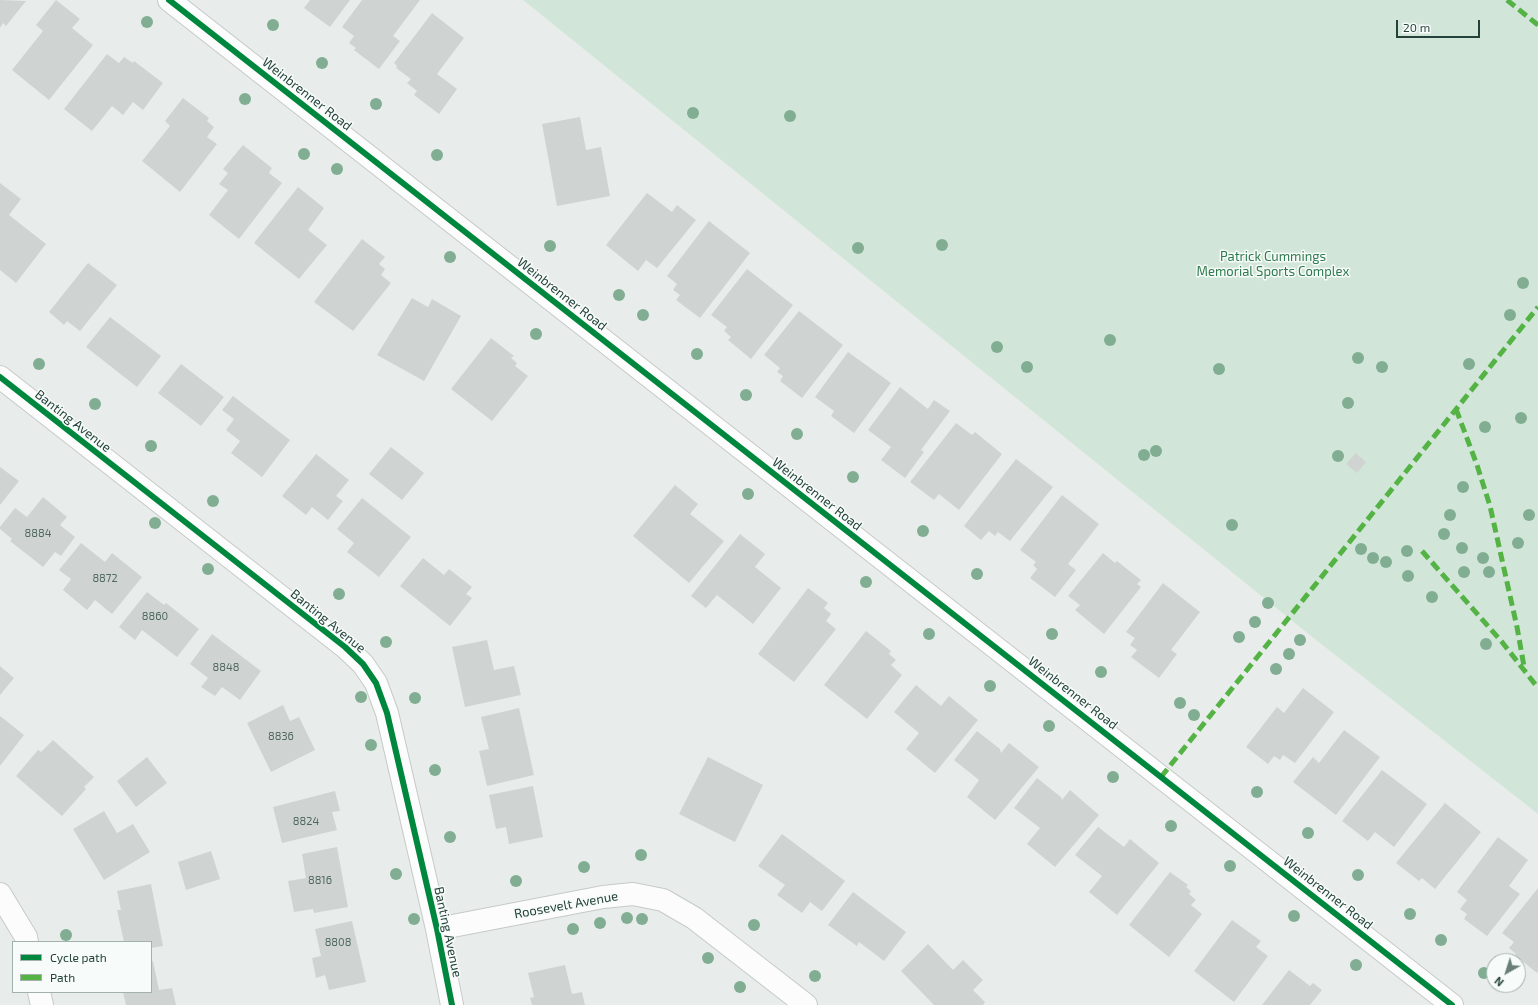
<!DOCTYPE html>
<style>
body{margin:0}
#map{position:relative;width:1538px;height:1005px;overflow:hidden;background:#e8edeb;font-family:"Exo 2",sans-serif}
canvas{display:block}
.legend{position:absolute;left:12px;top:941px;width:140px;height:52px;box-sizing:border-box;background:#f7fbf9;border:1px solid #a3b1ad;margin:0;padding:5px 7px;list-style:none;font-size:12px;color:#24423a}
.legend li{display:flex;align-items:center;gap:8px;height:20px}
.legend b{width:20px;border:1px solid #a3b1ad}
.north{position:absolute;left:1486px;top:953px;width:40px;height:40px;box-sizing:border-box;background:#f7fbf9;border:1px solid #a3b1ad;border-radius:50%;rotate:219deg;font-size:11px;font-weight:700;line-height:16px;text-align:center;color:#24423a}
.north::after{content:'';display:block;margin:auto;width:14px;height:18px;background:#697e78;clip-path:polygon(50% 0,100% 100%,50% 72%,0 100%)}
.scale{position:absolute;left:1396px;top:20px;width:84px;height:18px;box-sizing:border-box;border:2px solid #24423a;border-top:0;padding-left:5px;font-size:12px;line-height:14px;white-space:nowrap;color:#24423a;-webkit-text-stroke:3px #f7fbf9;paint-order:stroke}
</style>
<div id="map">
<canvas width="1538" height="1005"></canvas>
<ul class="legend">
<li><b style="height:5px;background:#00873e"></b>Cycle path</li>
<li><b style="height:5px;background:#55b346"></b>Path</li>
</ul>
<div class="north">N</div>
<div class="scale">20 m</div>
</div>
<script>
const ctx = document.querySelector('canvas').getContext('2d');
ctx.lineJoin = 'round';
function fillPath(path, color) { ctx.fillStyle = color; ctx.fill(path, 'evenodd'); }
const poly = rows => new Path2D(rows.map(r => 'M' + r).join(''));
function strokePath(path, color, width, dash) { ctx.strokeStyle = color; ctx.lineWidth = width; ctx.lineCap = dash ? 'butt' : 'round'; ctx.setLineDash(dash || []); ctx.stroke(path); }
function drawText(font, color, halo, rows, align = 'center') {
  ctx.font = font + ' "Exo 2",sans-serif'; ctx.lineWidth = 3; ctx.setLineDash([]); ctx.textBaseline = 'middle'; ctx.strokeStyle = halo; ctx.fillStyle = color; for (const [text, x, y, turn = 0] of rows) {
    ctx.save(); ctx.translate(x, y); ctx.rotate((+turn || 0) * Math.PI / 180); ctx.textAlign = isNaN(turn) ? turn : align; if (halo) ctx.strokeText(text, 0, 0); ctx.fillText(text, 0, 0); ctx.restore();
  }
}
fillPath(poly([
 [523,0,1538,0,1538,814,1311,636]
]), '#d1e6d8');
fillPath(poly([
 [0,0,26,1,6,26,3,23,0,28],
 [56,0,80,19,72,28,93,45,49,100,12,70,43,31,36,25],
 [310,0,350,0,330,27,304,8],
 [362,0,420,0,393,36,400,41,379,69,354,50,356,48,349,43,354,36,342,27],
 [432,13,464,38,437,74,457,89,439,114,414,95,417,91,407,83,411,79,396,68,397,66,394,63],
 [107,54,119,63,124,57,133,63,134,61,163,83,143,110,133,102,123,115,112,106,92,131,64,109],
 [183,98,209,118,207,121,214,127,207,137,217,144,180,192,142,161,170,126,165,121],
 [580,117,586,150,601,147,610,196,557,206,542,124],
 [243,145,272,168,269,173,282,183,239,239,209,215,228,190,219,184,228,173,223,169],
 [0,183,21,199,9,215,46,244,16,283,0,270],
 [298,187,324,208,308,230,327,245,299,279,254,243],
 [647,193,672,212,677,205,696,220,657,268,646,260,638,271,606,245],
 [709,221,750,253,700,318,676,300,680,295,673,290,677,284,667,276],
 [362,239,385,257,379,264,385,269,381,275,391,283,353,331,314,302],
 [88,263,117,285,80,331,67,321,64,325,49,312],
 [747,269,793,305,751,359,728,340,731,337,724,331,727,327,711,315],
 [412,298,428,307,432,299,461,316,424,381,377,355],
 [799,311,843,345,802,398,780,381,783,376,777,372,780,368,764,355],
 [110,317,161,356,137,387,86,347],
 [491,338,514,356,511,358,517,363,515,366,528,376,492,421,451,389],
 [848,352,891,383,854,433,831,416,834,411,815,397],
 [181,364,224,397,201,426,158,393],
 [900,387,928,409,934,400,950,411,921,450,924,452,905,478,881,460,891,447,868,430],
 [233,396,290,440,262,477,231,453,240,441,226,430,234,419,222,410],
 [956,423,972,435,975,432,1002,454,959,510,939,494,934,500,910,482],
 [391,447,424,473,402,500,369,474],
 [1356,453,1366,462,1357,473,1346,464],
 [316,454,349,480,336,496,343,501,328,520,312,507,306,515,282,496],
 [1016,459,1053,487,1010,541,998,532,995,536,989,531,981,540,964,526],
 [0,467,19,481,0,505],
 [675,485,698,504,690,514,724,541,689,583,633,536],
 [1062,495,1099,524,1068,564,1076,570,1055,597,1030,578,1037,569,1033,565,1036,562,1020,550],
 [43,497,67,517,60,525,75,537,61,556,55,552,43,567,10,541,12,539,0,529,0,527,15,508,27,517],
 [362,498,411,537,379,577,347,552,354,543,337,529],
 [740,534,765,554,755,567,781,588,753,624,717,595,706,608,691,596],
 [81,543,105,562,112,553,142,577,112,614,95,600,87,610,63,590,71,579,59,570],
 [1103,553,1115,563,1117,561,1141,580,1137,584,1141,587,1104,634,1075,610,1080,605,1068,596],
 [423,558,444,575,449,569,472,587,466,594,472,598,450,626,400,586],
 [1163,583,1200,612,1171,650,1177,654,1159,678,1131,657,1137,650,1130,645,1135,638,1126,632],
 [808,588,828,603,824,608,831,614,826,621,836,629,794,682,758,654],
 [147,592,164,605,166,603,199,629,177,657,142,630,135,640,119,627],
 [866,631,891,651,889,654,896,660,891,665,902,675,867,719,824,685],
 [212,634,261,671,240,700,222,687,215,696,201,687,208,678,190,664],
 [487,640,494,670,514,666,521,695,465,707,452,647],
 [0,666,14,678,0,695],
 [916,685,941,706,949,696,978,720,935,773,906,749,919,733,894,712],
 [1303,688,1334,712,1295,763,1283,755,1280,760,1274,756,1268,764,1246,747,1277,707,1284,713],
 [283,705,290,721,299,717,315,750,271,772,247,723],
 [519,708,534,775,487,786,479,751,489,749,481,717],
 [0,716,24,735,0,766],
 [1344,730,1380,757,1336,815,1293,782,1313,757,1319,763],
 [977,731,1000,749,1001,753,1009,743,1039,767,995,820,967,797,979,780,954,760],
 [53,740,94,777,84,787,86,789,62,816,16,776,38,750,41,752],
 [147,757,167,783,136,807,117,781],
 [708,757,763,785,735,842,679,814],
 [1382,770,1427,804,1394,847,1375,832,1368,841,1342,821],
 [1037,778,1061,797,1062,800,1070,790,1099,815,1055,867,1027,844,1040,828,1014,808],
 [533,786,543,837,509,844,506,827,496,829,489,795],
 [335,791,340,811,332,812,337,830,282,843,273,807],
 [1445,803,1481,832,1435,889,1422,878,1419,881,1396,863],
 [104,811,117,833,133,824,150,852,104,880,73,829],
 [1098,827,1124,847,1130,839,1159,863,1117,915,1089,892,1102,876,1075,855],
 [782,834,845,881,822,911,810,902,802,913,777,895,785,885,758,866],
 [1498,837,1528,860,1509,886,1520,894,1487,936,1464,919,1467,914,1460,909,1467,900,1457,892],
 [337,847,348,907,314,913,313,909,294,912,288,881,306,878,302,854],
 [211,851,220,879,186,890,178,862],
 [1170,872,1188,885,1186,887,1191,891,1189,894,1196,900,1191,905,1202,914,1169,957,1129,925],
 [151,884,163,946,151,948,151,942,124,942,117,910,121,910,117,891],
 [1538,888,1538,971,1537,973,1515,955,1516,954,1509,948,1514,942,1502,933],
 [853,892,906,932,884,961,859,942,857,946,828,925],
 [1232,920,1261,941,1256,947,1268,956,1234,1002,1194,971],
 [352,921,366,982,329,990,325,975,316,978,312,958,321,956,315,929],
 [928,944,953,970,963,960,983,980,973,990,985,1002,983,1005,934,1005,901,971],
 [153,961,159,990,172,988,176,1005,126,1005,123,992,151,992,151,962],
 [565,965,572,994,582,992,585,1005,532,1005,530,998,534,997,528,973],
 [1289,970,1310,986,1313,983,1322,990,1310,1005,1262,1005]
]), '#cfd4d2');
const minor = poly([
 [0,377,345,647,363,664,376,683,387,713,437,929,452,1005],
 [0,894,26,937,27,942],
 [437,929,603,897,633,894,663,900,694,918,806,1005],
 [39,992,42,1005]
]);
const tertiary = poly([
 [169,0,1452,1005]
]);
strokePath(minor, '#c5cac8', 24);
strokePath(tertiary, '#c5cac8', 24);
strokePath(minor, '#fcfcfc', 22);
strokePath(tertiary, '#fcfcfc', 22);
strokePath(poly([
 [1507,0,1538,25],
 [1456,409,1477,465,1490,506,1517,627,1525,672],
 [1422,551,1502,642,1538,688],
 [1161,777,1538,307]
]), '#55b346', 5, [10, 5]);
strokePath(poly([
 [169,0,1452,1005],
 [0,377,345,647,363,664,376,683,387,713,437,929,452,1005]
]), '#00873e', 6);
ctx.fillStyle = '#81ae93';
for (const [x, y] of [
 [147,22],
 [273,25],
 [322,63],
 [245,99],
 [376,104],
 [693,113],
 [790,116],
 [304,154],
 [437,155],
 [337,169],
 [942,245],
 [550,246],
 [858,248],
 [450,257],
 [1523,283],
 [619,295],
 [643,315],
 [1510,315],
 [536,334],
 [1110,340],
 [997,347],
 [697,354],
 [1358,358],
 [39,364],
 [1469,364],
 [1027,367],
 [1382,367],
 [1219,369],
 [746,395],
 [1348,403],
 [95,404],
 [1521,418],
 [1485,427],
 [797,434],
 [151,446],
 [1156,451],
 [1144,455],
 [1338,456],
 [853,477],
 [1463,487],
 [748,494],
 [213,501],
 [1450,515],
 [1529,515],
 [155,523],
 [1232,525],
 [923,531],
 [1444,534],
 [1518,543],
 [1462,548],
 [1361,549],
 [1407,551],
 [1373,558],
 [1483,558],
 [1386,562],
 [208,569],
 [1464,572],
 [1489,572],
 [977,574],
 [1408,576],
 [866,582],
 [339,594],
 [1432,597],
 [1268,603],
 [1255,622],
 [929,634],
 [1052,634],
 [1239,637],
 [1300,640],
 [386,642],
 [1486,644],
 [1289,654],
 [1276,669],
 [1101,672],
 [990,686],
 [361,697],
 [415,698],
 [1180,703],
 [1194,715],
 [1049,726],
 [371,745],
 [435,770],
 [1113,777],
 [1257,792],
 [1171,826],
 [1308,833],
 [450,837],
 [641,855],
 [1230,866],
 [584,867],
 [396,874],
 [1358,875],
 [516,881],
 [1410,914],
 [1294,916],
 [627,918],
 [414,919],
 [642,919],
 [600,923],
 [754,925],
 [573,929],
 [66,935],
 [1441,940],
 [708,958],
 [1356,965],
 [1484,973],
 [815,976],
 [740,987]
]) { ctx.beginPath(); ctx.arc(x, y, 6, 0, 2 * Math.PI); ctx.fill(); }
drawText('11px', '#506761', null, [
 ["8884",38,533],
 ["8872",105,578],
 ["8860",155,616],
 ["8848",226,667],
 ["8836",281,736],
 ["8824",306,821],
 ["8816",320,880],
 ["8808",338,942]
]);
drawText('13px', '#24423a', '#f7fbf9', [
 ["Weinbrenner Road",307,94,38],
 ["Weinbrenner Road",562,294,38],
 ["Banting Avenue",73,421,38],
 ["Weinbrenner Road",817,494,38],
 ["Banting Avenue",328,621,39],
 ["Weinbrenner Road",1073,693,38],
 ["Weinbrenner Road",1328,893,38],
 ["Roosevelt Avenue",566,905,-10],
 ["Banting Avenue",448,932,78]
]);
drawText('13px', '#2d7a4b', '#f7fbf9', [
 ["Patrick Cummings",1273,257],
 ["Memorial Sports Complex",1273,272]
]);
</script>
